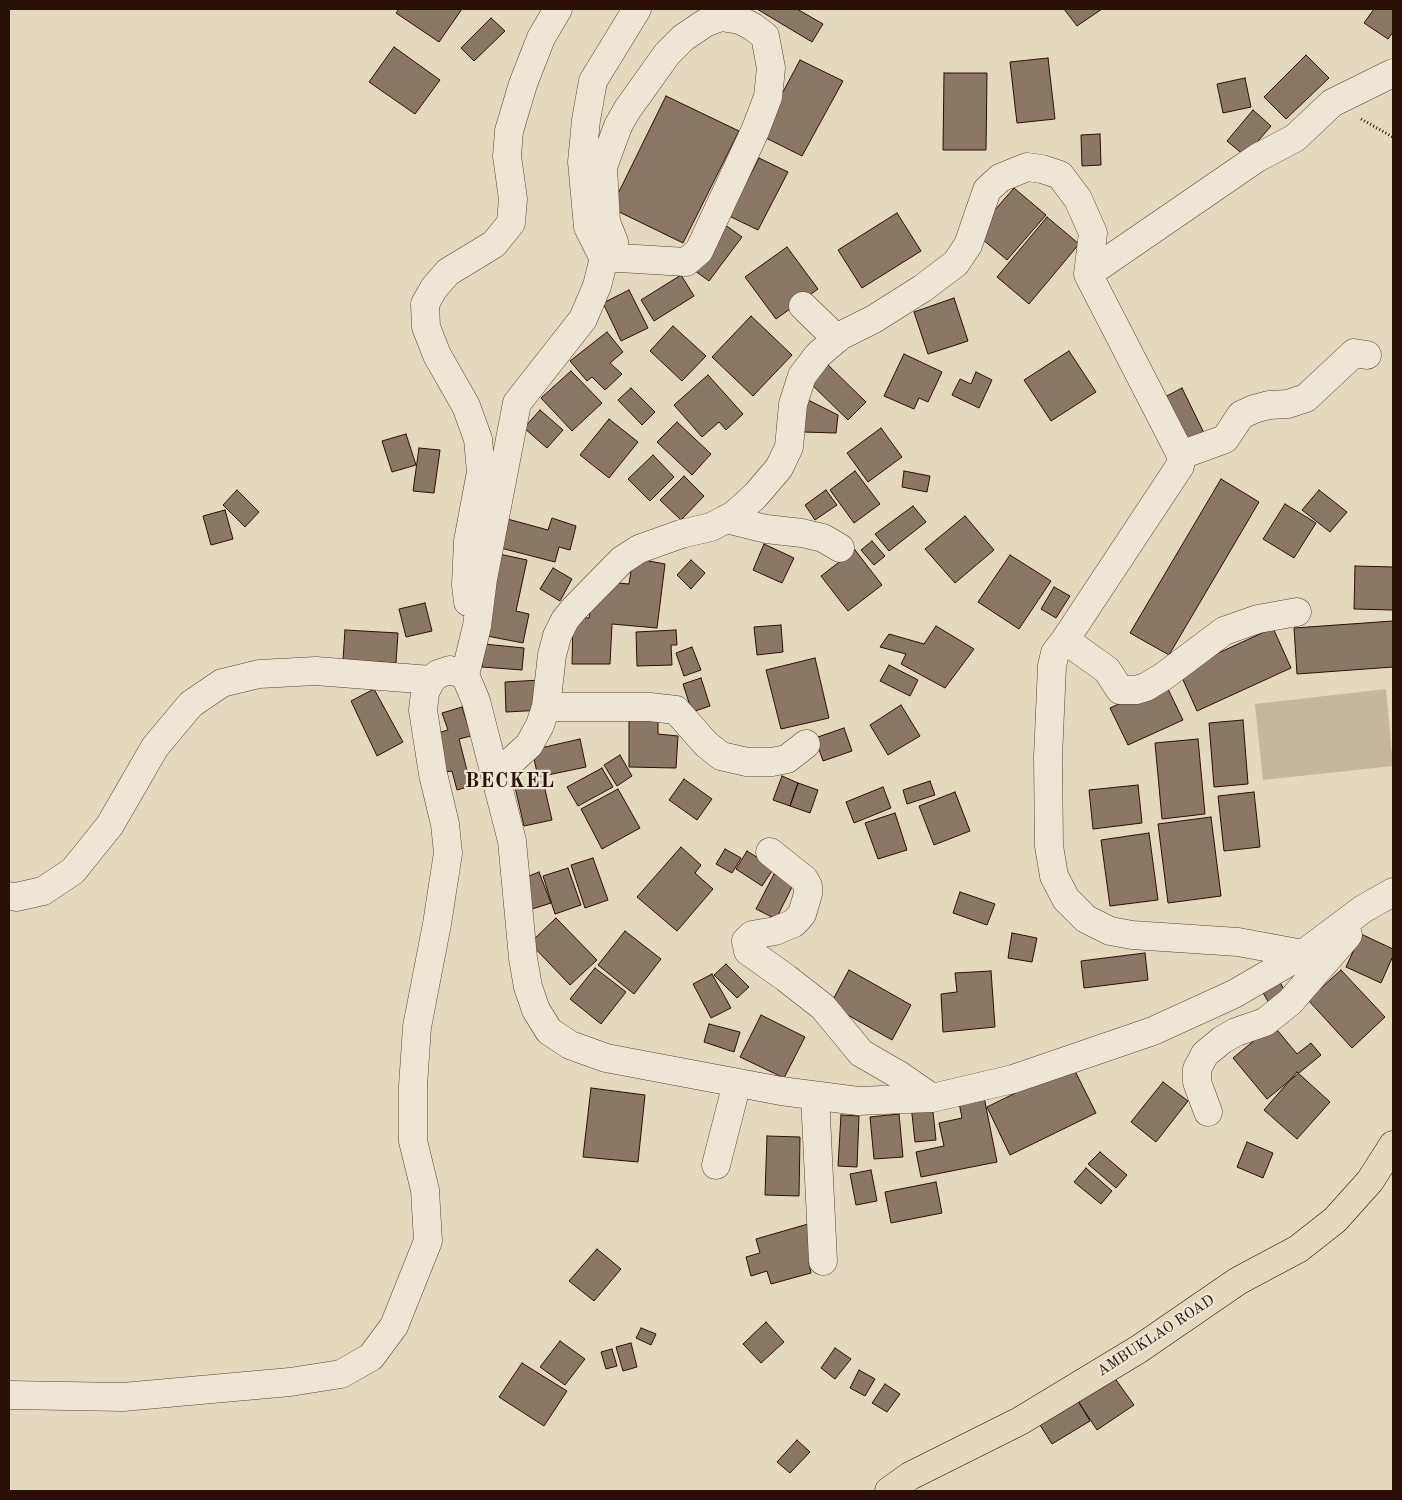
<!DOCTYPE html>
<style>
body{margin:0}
#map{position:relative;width:1402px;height:1500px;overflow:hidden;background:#e3d9bd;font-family:"Old Standard TT",serif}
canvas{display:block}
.frame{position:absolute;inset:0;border:10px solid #2a0f04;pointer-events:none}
</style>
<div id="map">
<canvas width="1402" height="1500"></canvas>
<div class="frame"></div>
</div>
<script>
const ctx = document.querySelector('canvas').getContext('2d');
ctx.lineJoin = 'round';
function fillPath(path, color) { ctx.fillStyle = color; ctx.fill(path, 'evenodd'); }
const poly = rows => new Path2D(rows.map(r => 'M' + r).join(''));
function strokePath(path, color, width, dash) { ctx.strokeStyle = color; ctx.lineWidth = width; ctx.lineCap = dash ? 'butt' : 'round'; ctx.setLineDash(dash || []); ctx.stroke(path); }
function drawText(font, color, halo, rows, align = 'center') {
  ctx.font = font + ' "Old Standard TT",serif'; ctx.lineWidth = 4.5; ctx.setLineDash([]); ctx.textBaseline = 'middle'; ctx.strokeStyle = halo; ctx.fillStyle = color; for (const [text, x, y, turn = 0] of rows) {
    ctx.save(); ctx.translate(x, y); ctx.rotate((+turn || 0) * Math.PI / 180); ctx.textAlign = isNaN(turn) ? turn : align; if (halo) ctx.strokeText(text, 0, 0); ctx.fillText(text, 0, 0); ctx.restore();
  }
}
fillPath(poly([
 [1386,689,1393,766,1263,780,1255,704]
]), '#c4b79e');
const building = poly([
 [399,9,462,9,439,42,396,13,399,9],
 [757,9,797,9,823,24,812,42,757,9],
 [1064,9,1102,9,1077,26,1064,9],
 [1374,9,1393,9,1393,32,1388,39,1364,23,1374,9],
 [491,18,505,31,474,61,461,48,491,18],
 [394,47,440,80,415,114,369,82,394,47],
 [1306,55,1329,78,1286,119,1264,97,1306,55],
 [1048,58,1055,119,1017,123,1010,62,1048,58],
 [800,60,843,81,802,156,760,135,800,60],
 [944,73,987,73,986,150,943,150,944,73],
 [1245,78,1251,107,1223,113,1217,84,1245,78],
 [666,96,739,131,683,243,611,208,666,96],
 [1253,110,1271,126,1245,156,1227,141,1253,110],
 [1100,134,1101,165,1082,166,1081,135,1100,134],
 [759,158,788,172,758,230,729,216,759,158],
 [1014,188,1046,215,1007,260,975,233,1014,188],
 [897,213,921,251,862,288,838,250,897,213],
 [1047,217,1079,244,1029,304,997,277,1047,217],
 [724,224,742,237,709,281,691,268,724,224],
 [787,247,818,289,776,319,745,277,787,247],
 [681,275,694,296,654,321,641,300,681,275],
 [629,290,648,328,621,341,603,303,629,290],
 [954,298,968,341,928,354,914,312,954,298],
 [751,316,792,355,753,396,712,357,751,316],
 [673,326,706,356,682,381,650,351,673,326],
 [607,332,623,352,610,363,622,374,605,390,592,377,587,381,570,361,607,332],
 [1069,351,1096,392,1051,421,1024,380,1069,351],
 [904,354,942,372,928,402,919,398,914,409,884,396,904,354],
 [827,364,866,402,848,420,809,382,827,364],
 [571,371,602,403,572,431,541,398,571,371],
 [976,372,992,380,979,408,952,395,960,379,971,384,976,372],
 [708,375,743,414,726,430,719,422,702,437,674,405,708,375],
 [631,388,655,412,642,425,618,400,631,388],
 [1182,388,1206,437,1186,446,1163,398,1182,388],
 [806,399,838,415,836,433,803,432,806,399],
 [540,410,563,430,547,448,524,428,540,410],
 [609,419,638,442,609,478,580,455,609,419],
 [677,422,711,454,692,475,657,442,677,422],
 [881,428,902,457,868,482,847,453,881,428],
 [406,434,416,465,392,472,382,441,406,434],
 [419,448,440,450,434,493,413,491,419,448],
 [653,455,674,477,650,501,628,479,653,455],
 [855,471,880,504,854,523,830,490,855,471],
 [904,471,930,476,927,492,902,487,904,471],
 [684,476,704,496,681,520,660,500,684,476],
 [1221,479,1259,502,1169,655,1130,633,1221,479],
 [237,490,259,512,245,527,223,505,237,490],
 [826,490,837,505,815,520,805,505,826,490],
 [1319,490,1347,512,1330,532,1302,510,1319,490],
 [1285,504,1316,523,1294,558,1263,539,1285,504],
 [913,506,926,522,889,551,875,534,913,506],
 [225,510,233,539,211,545,203,516,225,510],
 [965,516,994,550,955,583,925,549,965,516],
 [500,517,548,530,552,518,576,526,570,550,559,547,555,562,493,546,500,517],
 [872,541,885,556,874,565,861,550,872,541],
 [764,544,794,558,782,583,753,570,764,544],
 [855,550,882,585,848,611,821,576,855,550],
 [499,554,527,560,516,611,529,614,523,643,482,635,499,554],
 [1010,555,1051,581,1019,629,978,602,1010,555],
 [633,558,665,564,657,628,612,624,610,664,572,664,573,618,589,618,592,601,607,582,629,584,633,558],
 [691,560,705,573,691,589,677,575,691,560],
 [1355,566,1393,567,1393,610,1354,609,1355,566],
 [553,568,572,579,560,601,540,589,553,568],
 [1054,587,1070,596,1056,618,1041,609,1054,587],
 [425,603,432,631,406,637,399,609,425,603],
 [1393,621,1393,667,1297,674,1294,628,1393,621],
 [781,625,783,652,757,655,754,627,781,625],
 [936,626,974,649,945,688,901,664,906,654,880,647,889,634,924,644,936,626],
 [1273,628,1291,668,1197,711,1179,671,1273,628],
 [345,630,398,633,396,663,343,660,345,630],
 [676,630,677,645,671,645,672,665,637,666,636,632,676,630],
 [484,644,524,648,522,670,482,667,484,644],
 [692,647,701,670,684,676,676,653,692,647],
 [815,658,829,718,781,729,766,670,815,658],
 [889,665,918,680,910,696,880,681,889,665],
 [701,678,710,706,692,712,683,684,701,678],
 [541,680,543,710,506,712,505,682,541,680],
 [1165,683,1183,720,1128,745,1110,708,1165,683],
 [374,689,403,742,377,756,351,701,374,689],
 [901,705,920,736,888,755,870,725,901,705],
 [462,707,471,736,459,739,471,786,457,790,452,771,445,772,434,734,448,730,442,713,462,707],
 [629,713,658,713,658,734,678,736,676,768,629,767,629,713],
 [1243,720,1248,784,1214,787,1209,723,1243,720],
 [844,728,852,751,823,761,815,738,844,728],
 [580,739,586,767,538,777,532,750,580,739],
 [1198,739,1205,814,1162,819,1155,743,1198,739],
 [620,755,632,776,617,786,604,765,620,755],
 [602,768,613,787,578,806,567,787,602,768],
 [782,776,798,783,790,806,773,800,782,776],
 [684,779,712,799,697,820,669,800,684,779],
 [543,781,552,820,524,826,515,787,543,781],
 [930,781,935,795,907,804,903,790,930,781],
 [798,783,818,790,810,813,790,806,798,783],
 [1138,785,1142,823,1093,829,1089,790,1138,785],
 [883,787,891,808,854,823,846,802,883,787],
 [618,789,640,828,602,849,581,809,618,789],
 [955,792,970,831,934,845,919,806,955,792],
 [1254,792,1260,847,1224,851,1218,796,1254,792],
 [895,813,907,850,878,859,865,823,895,813],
 [1211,817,1221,896,1168,903,1158,824,1211,817],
 [1149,833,1158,900,1110,906,1101,840,1149,833],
 [681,847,701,865,695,873,713,889,677,931,637,897,681,847],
 [725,849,741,858,732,873,716,864,725,849],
 [747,851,774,868,762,886,736,869,747,851],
 [593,858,608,900,585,908,571,865,593,858],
 [568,868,581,905,555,914,543,876,568,868],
 [539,872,551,903,529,910,519,880,539,872],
 [774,874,794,883,776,919,756,909,774,874],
 [960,892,995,904,987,925,953,913,960,892],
 [556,918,597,960,570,985,530,943,556,918],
 [625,931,661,959,634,994,598,965,625,931],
 [1012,933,1037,938,1032,962,1008,958,1012,933],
 [1361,934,1393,949,1393,956,1381,983,1346,967,1361,934],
 [1145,953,1148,980,1084,988,1081,961,1145,953],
 [726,964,749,987,737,998,714,975,726,964],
 [595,968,626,992,601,1024,570,999,595,968],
 [849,970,911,1005,892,1040,830,1005,849,970],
 [1341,970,1385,1017,1352,1048,1308,1000,1341,970],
 [991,971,995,1027,943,1032,941,994,957,992,955,973,991,971],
 [712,974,731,1008,711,1018,693,984,712,974],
 [1277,977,1286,993,1269,1003,1259,986,1277,977],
 [761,1015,805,1037,784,1078,740,1057,761,1015],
 [709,1024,740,1032,734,1052,704,1042,709,1024],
 [1273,1025,1297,1054,1311,1043,1321,1055,1267,1099,1233,1058,1273,1025],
 [1072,1065,1096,1113,1010,1155,987,1107,1072,1065],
 [1297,1072,1330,1102,1297,1139,1264,1110,1297,1072],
 [1163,1082,1188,1101,1156,1142,1131,1122,1163,1082],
 [591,1088,645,1095,638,1162,583,1157,591,1088],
 [983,1092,997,1162,921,1177,916,1152,944,1146,939,1123,962,1118,958,1097,983,1092],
 [932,1103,936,1140,915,1142,911,1105,932,1103],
 [899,1114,903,1157,874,1159,870,1117,899,1114],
 [841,1115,859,1116,857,1167,838,1166,841,1115],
 [767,1136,800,1137,799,1196,765,1195,767,1136],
 [1247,1142,1273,1153,1263,1178,1237,1167,1247,1142],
 [1100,1152,1127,1175,1116,1188,1088,1164,1100,1152],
 [1086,1168,1112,1191,1101,1204,1074,1182,1086,1168],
 [871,1170,877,1201,856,1205,850,1174,871,1170],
 [936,1182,942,1213,891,1223,885,1192,936,1182],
 [808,1224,818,1260,809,1263,811,1273,771,1284,767,1271,751,1276,746,1257,760,1253,756,1239,808,1224],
 [597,1249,621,1269,594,1301,569,1281,597,1249],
 [766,1322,784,1342,761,1363,743,1344,766,1322],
 [641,1328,656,1334,651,1345,636,1338,641,1328],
 [560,1341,585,1359,565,1385,540,1367,560,1341],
 [631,1343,637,1367,623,1371,616,1347,631,1343],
 [835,1348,851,1359,835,1379,821,1368,835,1348],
 [612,1349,617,1366,606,1369,601,1352,612,1349],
 [522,1363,567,1391,544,1426,499,1397,522,1363],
 [859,1370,875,1379,865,1396,850,1388,859,1370],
 [1114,1377,1134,1405,1097,1430,1078,1401,1114,1377],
 [885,1384,900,1394,887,1412,872,1403,885,1384],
 [1078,1401,1090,1421,1052,1444,1040,1425,1078,1401],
 [797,1440,810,1452,790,1473,777,1462,797,1440]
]);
fillPath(building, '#8a7864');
strokePath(building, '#2a0f04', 1);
const minor = poly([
 [603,257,686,262,699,251,755,131,768,97,771,68,765,36,753,27,740,20,721,17,705,23,683,38,667,54,627,110,618,126,603,167,606,222,614,242],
 [1088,274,1257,158,1295,138,1332,103,1393,73],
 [803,306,837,339],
 [1181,455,1225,439,1241,415,1254,409,1269,405,1288,404,1306,398,1354,353,1367,355],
 [726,519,766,529,802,533,823,538,840,548],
 [468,602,466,585,468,541,481,472,478,439,466,406,437,355,426,327,425,304,434,288,448,272,494,244,511,223,513,199,507,156,509,131,523,84,541,38,558,9],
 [1065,640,1107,670,1120,690,1136,690,1146,687,1164,676,1224,631,1258,619,1297,612],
 [465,675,477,626,483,579,517,403,583,319,597,286,603,262,603,257,588,227,582,162,586,120,593,81,637,9],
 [546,707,650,707,676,710,706,744,721,756,747,762,772,762,787,759,806,744],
 [495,776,529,745,540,725,546,707,552,655,557,636,565,620,574,609,622,560,639,549,681,534,711,527,734,515,755,496,779,468,789,447,793,404,802,376,818,355,840,336,874,319,923,288,956,263,968,245,987,190,1000,178,1027,167,1042,169,1060,175,1078,199,1093,233,1088,274,1181,455,1180,466,1065,640,1055,653,1052,666,1048,757,1049,846,1054,876,1066,899,1086,919,1110,931,1132,935,1238,942,1303,954],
 [770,852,804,879,808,886,808,894,802,914,794,923,775,931,752,935,746,941,748,951,786,978,823,1007,861,1053,899,1075,932,1098],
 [9,896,16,897,43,891,73,871,110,825,155,747,191,704,222,683,259,674,316,671,431,680],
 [815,1096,823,1261],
 [1208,1112,1197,1082,1197,1069,1205,1054,1222,1040,1236,1032,1265,1022,1290,1002,1348,935],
 [716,1165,737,1083],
 [9,1395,123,1397,290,1382,341,1374,371,1357,394,1326,428,1241,425,1190,413,1141,413,1086,417,1027,437,924,448,853,445,824,433,774,423,710,425,693,431,680,438,674,450,670,465,675,476,701,512,841,523,958,528,987,536,1010,549,1031,570,1045,606,1058,781,1091,858,1101,932,1098,1013,1079,1153,1031,1234,994,1303,954,1363,909,1393,892]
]);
const major = poly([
 [889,1491,910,1476,1020,1421,1139,1349,1238,1281,1298,1249,1335,1220,1370,1181,1393,1145]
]);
strokePath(minor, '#584232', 29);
strokePath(major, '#2a0f04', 29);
strokePath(poly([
 [1361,119,1393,137]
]), '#2a0f04', 3, [1, 2.5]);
strokePath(minor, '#ede6d4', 28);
strokePath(major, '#e3d9bd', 28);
drawText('15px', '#2a0f04', '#ede6d4', [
 ["AMBUKLAO ROAD",1156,1336,-33]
]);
ctx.letterSpacing = '1px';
drawText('bold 20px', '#2a0f04', '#ede6d4', [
 ["BECKEL",510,782]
]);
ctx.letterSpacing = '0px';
</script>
